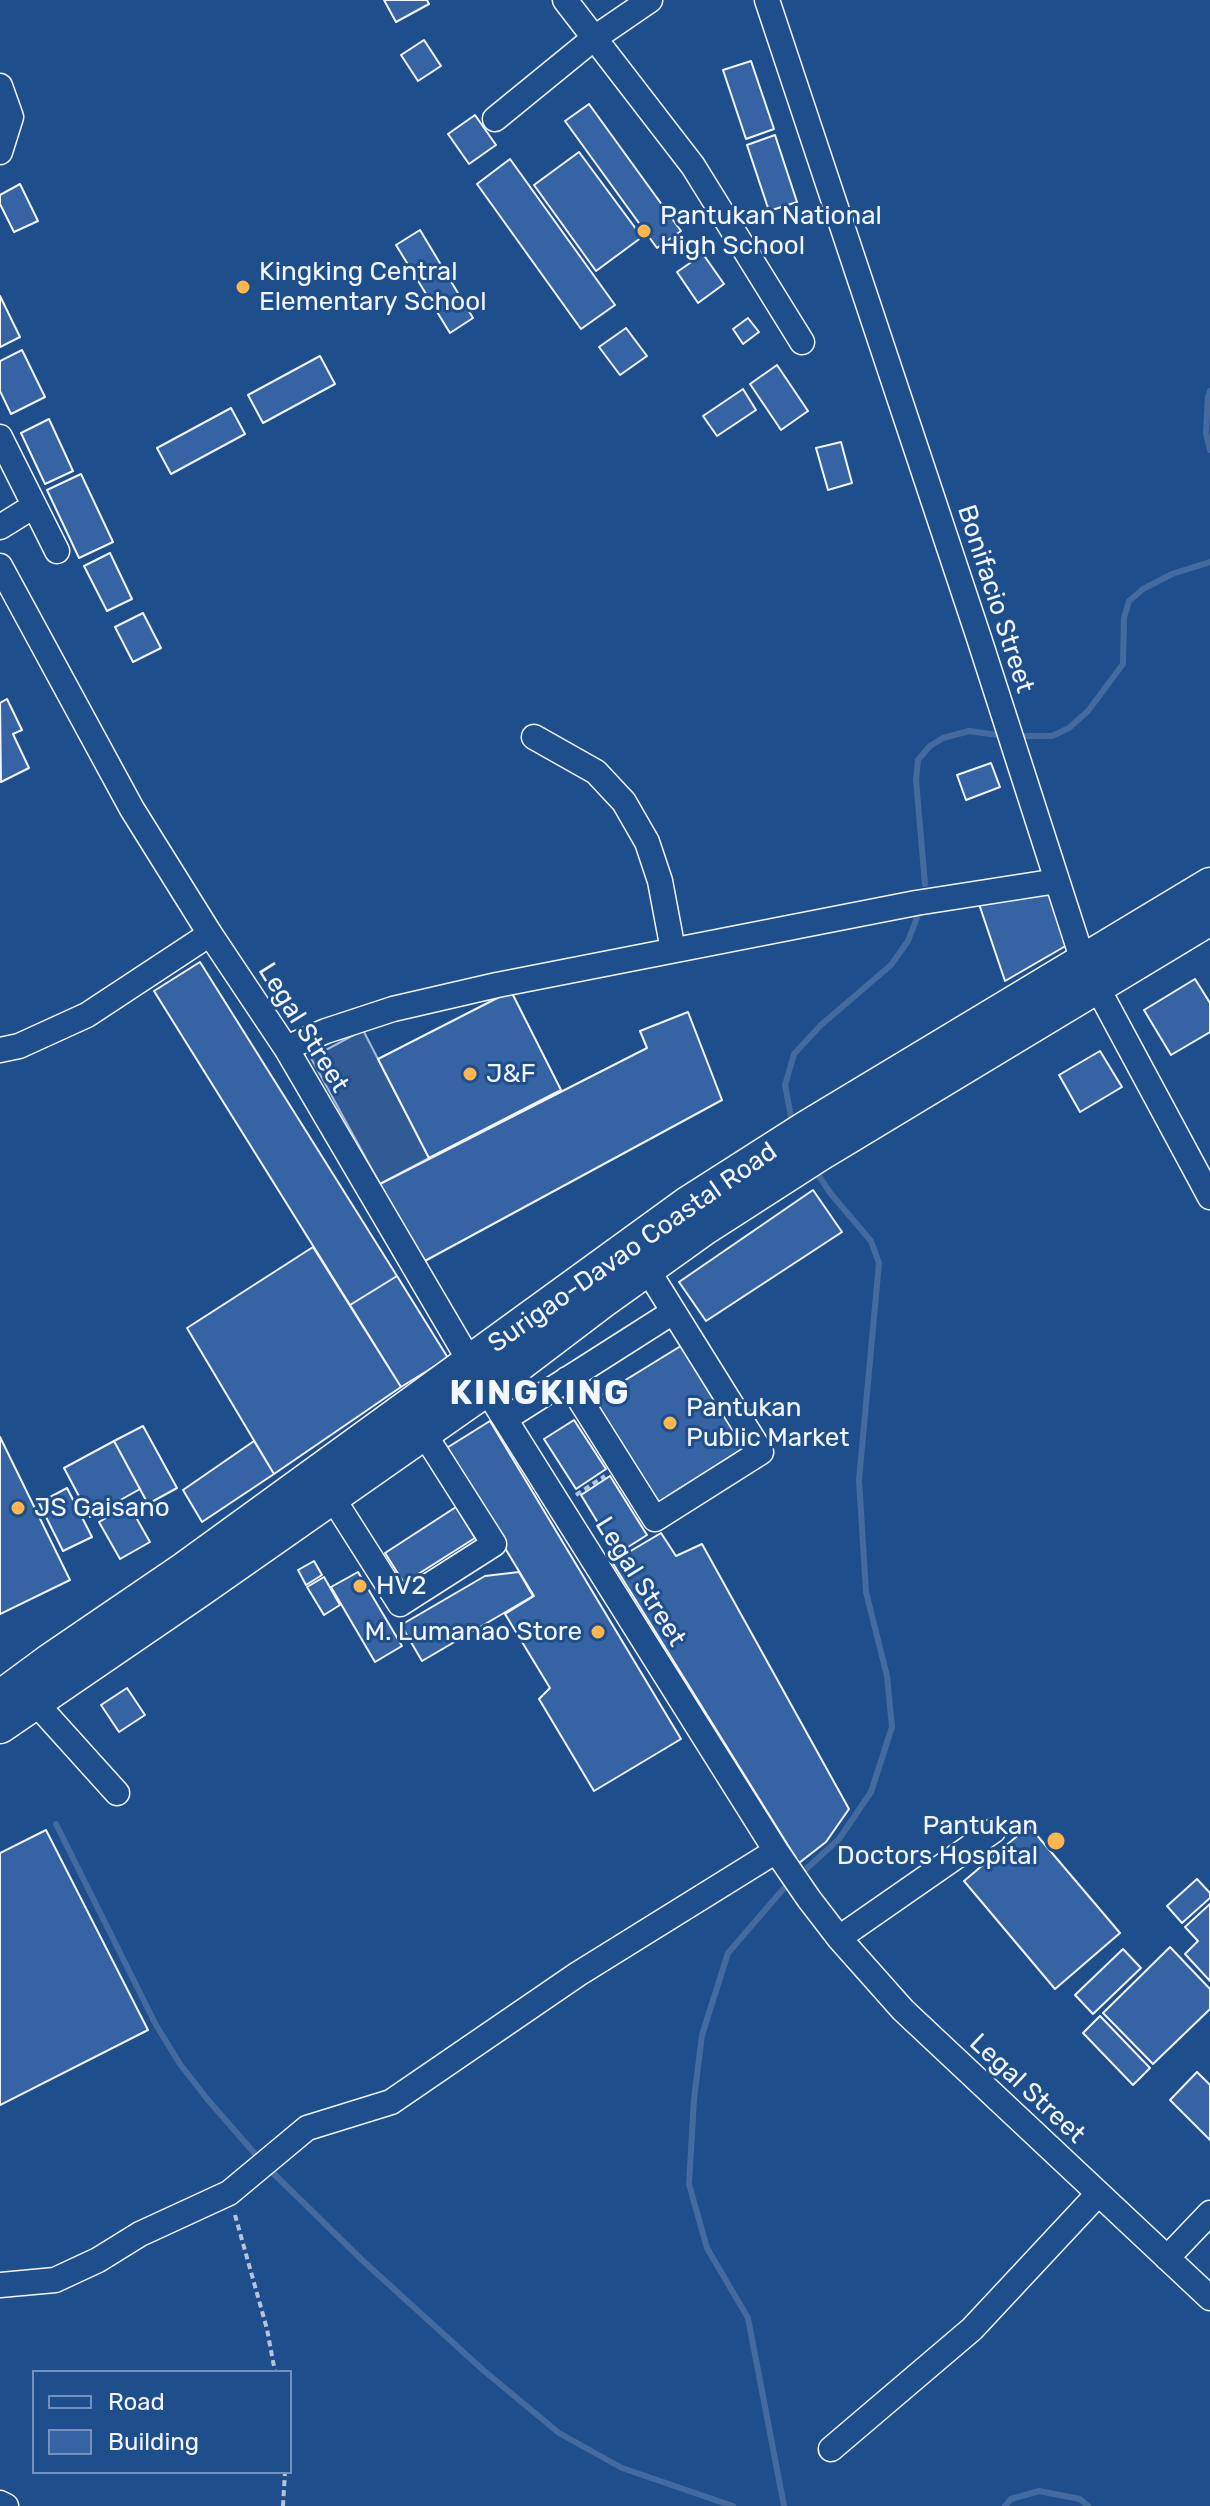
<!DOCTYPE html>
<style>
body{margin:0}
#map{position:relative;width:1210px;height:2506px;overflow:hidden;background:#1f4e8c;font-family:Rubik,sans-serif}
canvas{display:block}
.legend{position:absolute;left:32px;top:2370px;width:260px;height:104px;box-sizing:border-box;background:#1f4e8c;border:2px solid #7391ba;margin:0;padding:10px 14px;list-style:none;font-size:24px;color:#f2f6ff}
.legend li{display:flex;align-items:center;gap:16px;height:40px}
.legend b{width:40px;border:2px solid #7391ba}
</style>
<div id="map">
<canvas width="1210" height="2506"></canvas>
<ul class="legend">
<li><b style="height:10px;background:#1f4e8c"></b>Road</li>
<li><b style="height:22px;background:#3563a3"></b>Building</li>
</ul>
</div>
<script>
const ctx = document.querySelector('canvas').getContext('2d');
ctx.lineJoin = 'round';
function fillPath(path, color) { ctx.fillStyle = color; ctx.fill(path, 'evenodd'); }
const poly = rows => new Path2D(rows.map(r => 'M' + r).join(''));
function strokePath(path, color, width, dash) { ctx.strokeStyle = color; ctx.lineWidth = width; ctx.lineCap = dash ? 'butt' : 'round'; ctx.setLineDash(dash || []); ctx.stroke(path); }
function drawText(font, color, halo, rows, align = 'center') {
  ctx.font = font + ' Rubik,sans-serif'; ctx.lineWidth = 6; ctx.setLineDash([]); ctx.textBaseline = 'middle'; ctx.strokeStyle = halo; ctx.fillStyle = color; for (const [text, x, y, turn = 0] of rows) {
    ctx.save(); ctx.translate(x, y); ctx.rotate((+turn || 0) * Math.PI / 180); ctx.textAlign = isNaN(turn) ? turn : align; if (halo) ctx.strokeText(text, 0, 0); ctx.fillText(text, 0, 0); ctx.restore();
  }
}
const built = poly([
 [363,1030,429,1158,380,1184,311,1058,363,1030]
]);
fillPath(built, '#305b95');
strokePath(built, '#a8bbd7', 2);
strokePath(poly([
 [1210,391,1208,397,1206,433,1210,450],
 [1025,736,1052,736,1069,728,1088,711,1123,664,1124,618,1129,601,1143,589,1172,574,1210,562],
 [925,884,916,780,918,760,930,746,943,738,969,731,998,735],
 [792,1122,785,1085,794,1054,821,1025,891,965,908,941,918,915],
 [56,1824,156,2025,180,2064,208,2100,256,2155],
 [805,1870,839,1839,871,1792,892,1727,887,1676,866,1592,859,1480,879,1263,871,1241,831,1194,817,1173],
 [273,2173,362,2260,483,2370,559,2433,622,2468,733,2506],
 [784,2506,748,2318,707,2248,689,2184,694,2099,702,2035,728,1953,785,1887],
 [1005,2506,1011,2499,1039,2491,1080,2499,1088,2506]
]), '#446ba0', 6);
const building = poly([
 [384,0,427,0,429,4,396,22,384,0],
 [424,40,441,66,418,81,401,55,424,40],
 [751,61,774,129,746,139,723,70,751,61],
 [589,104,681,231,657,248,565,121,589,104],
 [475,115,496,145,469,164,448,134,475,115],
 [775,135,797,202,769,211,747,145,775,135],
 [579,152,642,237,596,271,534,185,579,152],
 [510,159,615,305,581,329,477,184,510,159],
 [20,184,38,221,14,232,0,204,0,195,20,184],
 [420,230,473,318,450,333,396,245,420,230],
 [703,254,724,284,698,303,677,272,703,254],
 [0,296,20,337,0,347,0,296],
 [748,318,759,332,743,344,733,329,748,318],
 [626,328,647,356,620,375,599,347,626,328],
 [22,350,45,397,11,414,0,391,0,361,22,350],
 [320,356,335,384,263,423,248,395,320,356],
 [777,365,808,411,781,430,750,384,777,365],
 [743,389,756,410,717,436,703,416,743,389],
 [231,408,245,434,171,474,157,448,231,408],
 [49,419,73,471,45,484,21,433,49,419],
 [841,442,852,483,828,490,816,448,841,442],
 [81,474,113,542,79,558,47,490,81,474],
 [110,553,132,599,107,611,84,566,110,553],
 [143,613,161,648,133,662,115,627,143,613],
 [7,699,22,730,13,734,29,768,1,782,0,703,7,699],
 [991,763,1000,787,966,800,957,775,991,763],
 [1052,888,1069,944,1005,981,979,904,1052,888],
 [200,962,397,1276,350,1305,154,991,200,962],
 [1195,979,1210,1003,1210,1032,1171,1055,1144,1010,1195,979],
 [511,991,561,1090,429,1158,378,1059,511,991],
 [688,1012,722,1100,423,1262,380,1184,647,1048,640,1031,688,1012],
 [1100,1051,1122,1087,1080,1112,1059,1075,1100,1051],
 [813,1190,842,1232,706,1321,679,1282,813,1190],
 [313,1247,401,1387,274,1474,187,1328,313,1247],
 [397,1276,448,1358,401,1387,350,1305,397,1276],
 [684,1344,747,1446,657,1503,593,1400,684,1344],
 [574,1420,606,1469,576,1489,544,1439,574,1420],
 [490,1421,681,1739,594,1791,539,1699,550,1688,505,1614,534,1596,445,1449,490,1421],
 [143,1426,177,1488,148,1504,114,1441,143,1426],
 [0,1437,70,1580,0,1614,0,1437],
 [114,1441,140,1489,90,1517,64,1468,114,1441],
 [254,1441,274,1474,202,1522,183,1490,254,1441],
 [610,1476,647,1535,617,1554,581,1495,610,1476],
 [67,1488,92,1537,63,1551,39,1503,67,1488],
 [129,1505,150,1542,120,1559,99,1522,129,1505],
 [456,1507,475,1538,404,1583,385,1553,456,1507],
 [661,1533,676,1556,702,1544,849,1809,826,1842,799,1863,612,1562,661,1533],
 [314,1561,322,1575,306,1585,298,1570,314,1561],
 [358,1572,402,1646,375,1662,331,1587,358,1572],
 [519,1572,533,1596,422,1661,401,1625,485,1576,519,1572],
 [324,1577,340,1605,324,1615,307,1587,324,1577],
 [127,1688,145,1715,119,1732,101,1705,127,1688],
 [1029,1826,1120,1933,1055,1989,964,1881,1029,1826],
 [46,1830,148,2030,0,2105,0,1853,46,1830],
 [1197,1879,1210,1893,1210,1898,1182,1923,1167,1906,1197,1879],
 [1210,1904,1210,1981,1185,1954,1198,1941,1185,1927,1210,1904],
 [1170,1947,1210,1989,1210,2009,1153,2064,1103,2013,1170,1947],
 [1123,1949,1141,1968,1093,2014,1075,1995,1123,1949],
 [1100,2016,1150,2068,1133,2085,1083,2033,1100,2016],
 [1197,2072,1210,2085,1210,2140,1170,2100,1197,2072]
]);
fillPath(building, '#3563a3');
strokePath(building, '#f2f6ff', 2);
const minor = poly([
 [565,0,693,166,802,342],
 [767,0,978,635,1083,961,1210,1197],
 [0,86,11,117,0,152],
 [495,119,593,39,650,0],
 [0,437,57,551],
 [0,527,34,506],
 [0,566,132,809,210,934,286,1048,486,1389,776,1851,809,1899,839,1938,903,2010,1210,2298],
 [534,737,596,772,624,802,647,842,660,881,673,950],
 [286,1048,326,1031,393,1009,497,985,916,903,1057,881],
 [0,1050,19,1046,87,1015,210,934],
 [567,1379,655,1519,761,1452,647,1269],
 [505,1419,673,1312],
 [332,1497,400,1604,494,1544,423,1432],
 [34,1701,117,1793],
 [839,1938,993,1831],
 [1167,2258,1210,2213],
 [0,2285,55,2280,98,2260,140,2234,229,2193,307,2128,391,2102,578,1974,776,1851],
 [831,2449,972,2329,1098,2194],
 [0,2503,6,2506]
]);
const highway = poly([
 [0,1698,50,1661,185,1569,689,1203,805,1129,1210,885],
 [0,1726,199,1590,486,1389,602,1301,704,1228,819,1154,1210,918]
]);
strokePath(minor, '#f2f6ff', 27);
strokePath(highway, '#f2f6ff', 37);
strokePath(poly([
 [576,1495,605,1476],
 [235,2215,267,2329,275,2372],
 [283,2506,285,2472]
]), '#b3c4dc', 4, [6, 4]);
strokePath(minor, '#1f4e8c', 24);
strokePath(highway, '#1f4e8c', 34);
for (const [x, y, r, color] of [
 [644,231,8,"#ffb74d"],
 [243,287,8,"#ffb74d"],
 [470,1074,8,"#ffb74d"],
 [670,1423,8,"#ffb74d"],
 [18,1508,8,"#ffb74d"],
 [360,1586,8,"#ffb74d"],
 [598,1632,8,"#ffb74d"],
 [1056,1841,10,"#ffb74d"]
]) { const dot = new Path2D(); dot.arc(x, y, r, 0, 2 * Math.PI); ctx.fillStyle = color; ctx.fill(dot); strokePath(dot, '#1f4e8c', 3); }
drawText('26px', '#f2f6ff', '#1f4e8c', [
 ["Pantukan National",660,216],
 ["High School",660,246],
 ["Kingking Central",259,272],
 ["Elementary School",259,302],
 ["J&F",486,1074],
 ["Pantukan",686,1408],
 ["Public Market",686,1438],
 ["JS Gaisano",34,1508],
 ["HV2",376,1586],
 ["M. Lumanao Store",582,1632,"right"],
 ["Pantukan",1038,1826,"right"],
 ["Doctors Hospital",1038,1856,"right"]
], 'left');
drawText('26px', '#f2f6ff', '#1f4e8c', [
 ["Bonifacio Street",995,599,72],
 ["Legal Street",303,1028,58],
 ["Surigao-Davao Coastal Road",633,1248,-35],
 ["Legal Street",640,1582,58],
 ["Legal Street",1027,2089,43]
]);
ctx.letterSpacing = '2px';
drawText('bold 34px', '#f2f6ff', '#1f4e8c', [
 ["KINGKING",540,1394]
]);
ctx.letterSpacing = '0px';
</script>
